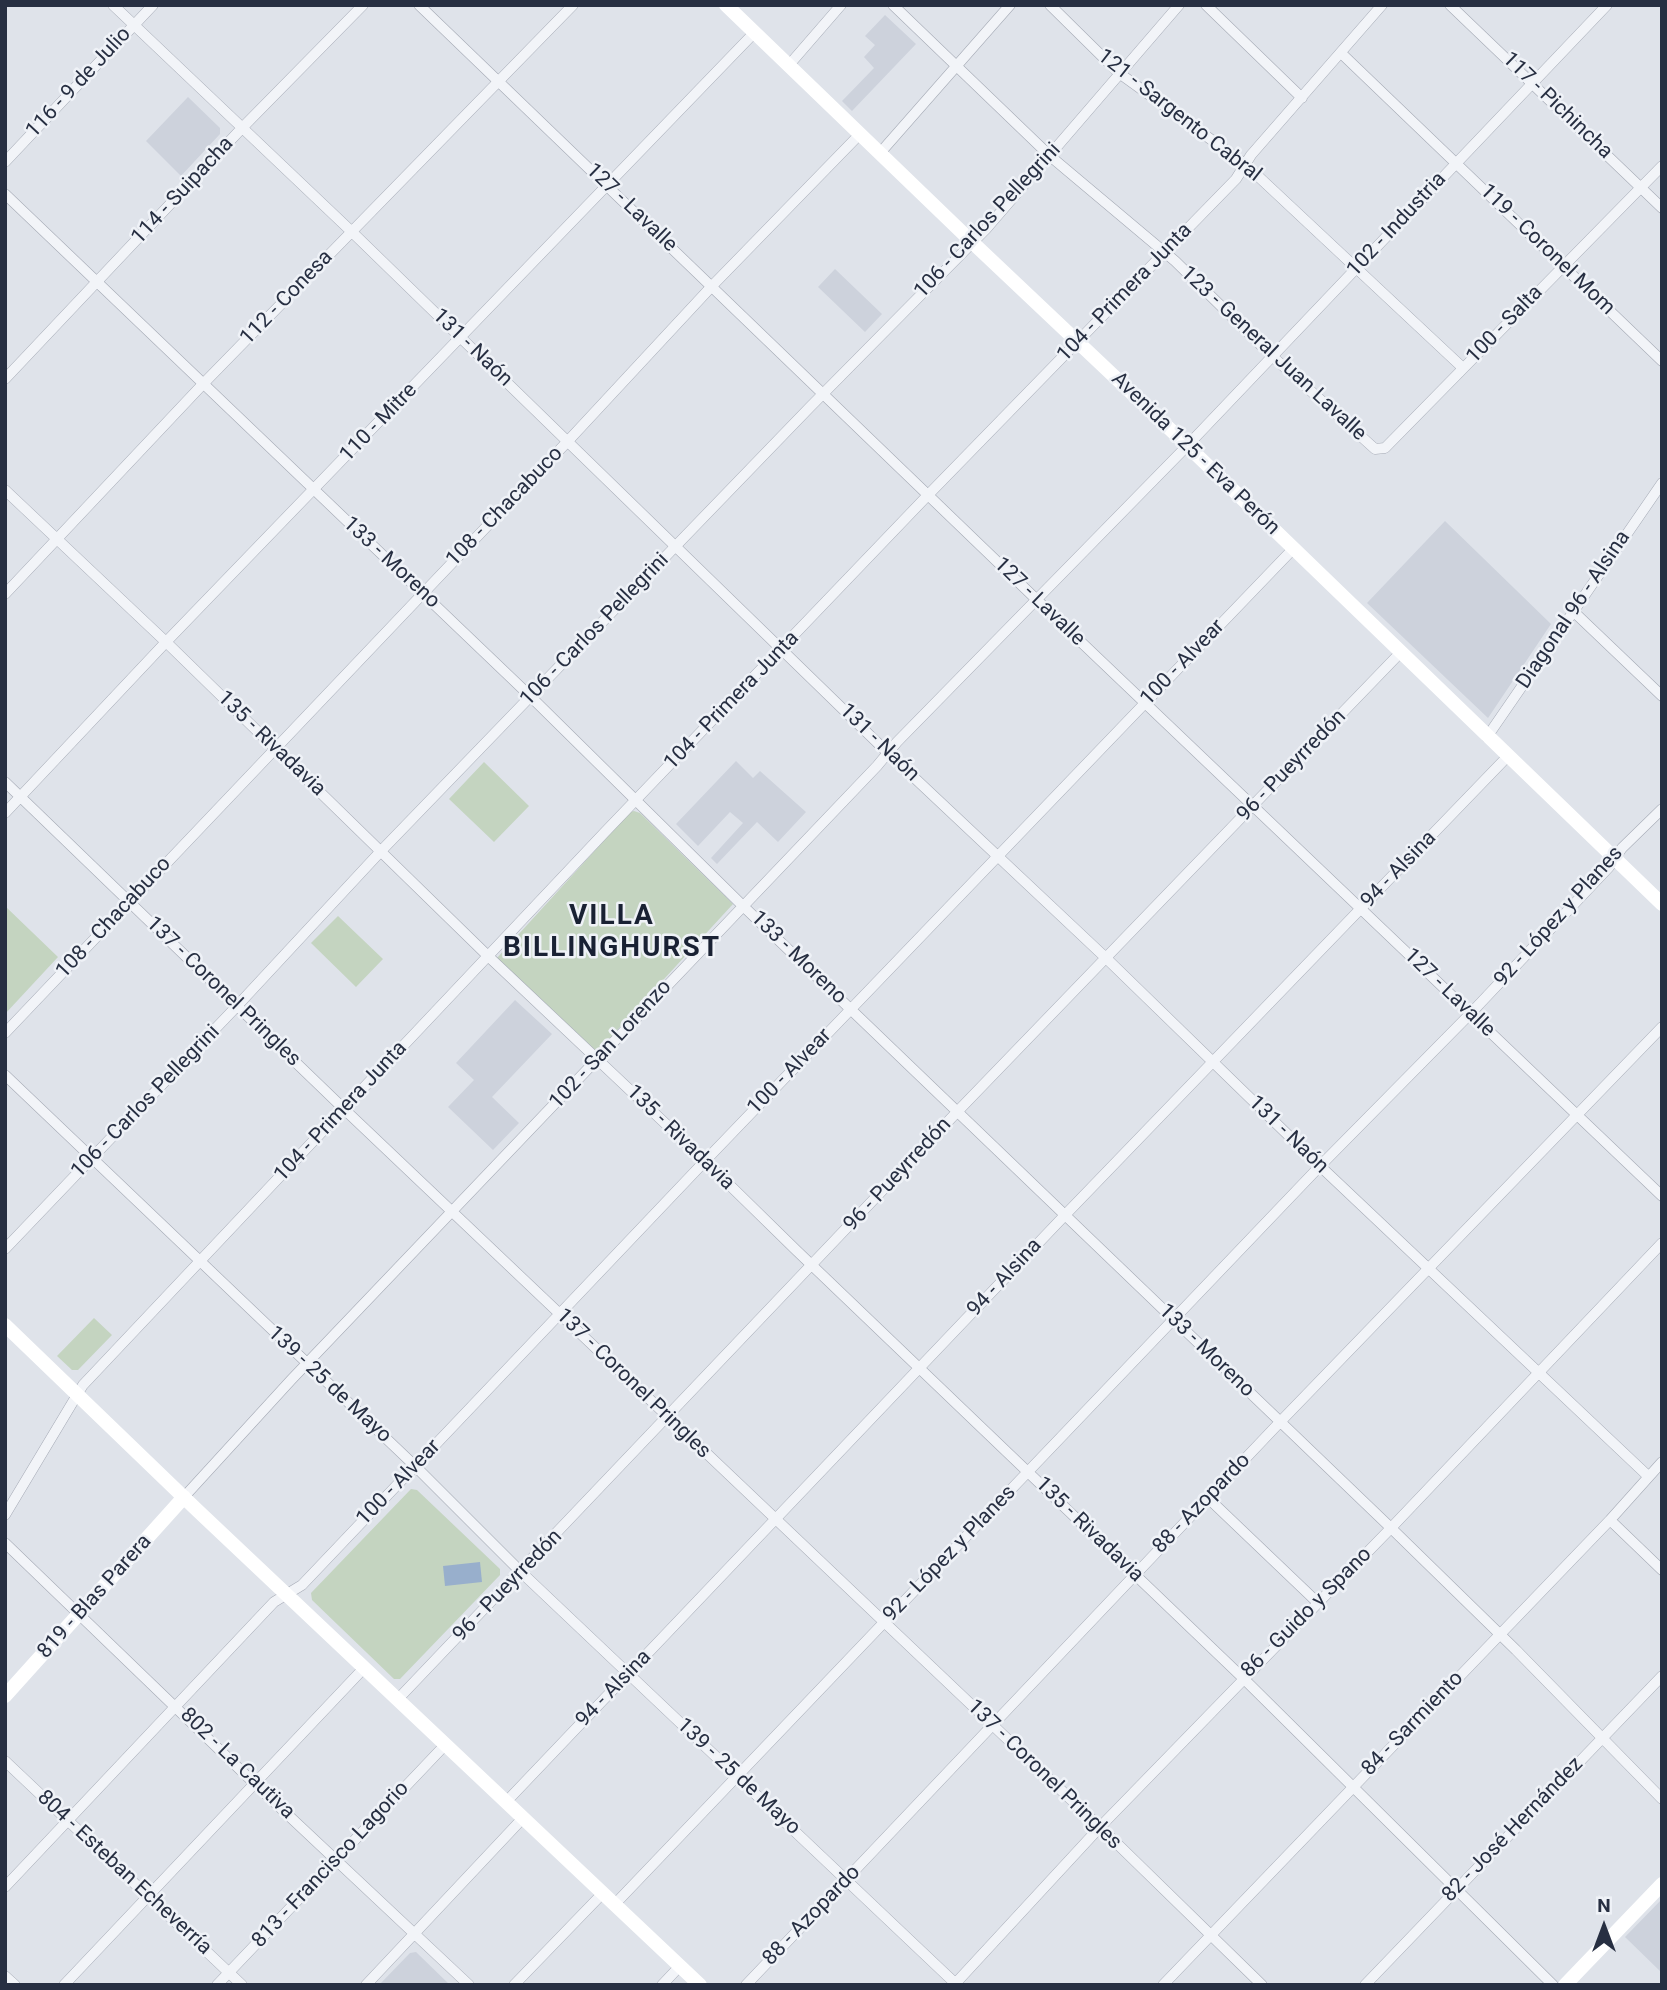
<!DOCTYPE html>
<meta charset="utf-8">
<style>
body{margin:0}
#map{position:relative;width:1667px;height:1990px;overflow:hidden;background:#dfe3ea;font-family:Roboto,sans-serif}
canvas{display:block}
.frame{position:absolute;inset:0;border:7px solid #272f42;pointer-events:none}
.north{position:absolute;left:1569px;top:1892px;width:70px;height:70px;-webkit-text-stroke:5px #eff2f7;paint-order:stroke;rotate:0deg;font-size:19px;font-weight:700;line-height:28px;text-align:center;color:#272f42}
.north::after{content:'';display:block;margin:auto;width:24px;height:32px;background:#272f42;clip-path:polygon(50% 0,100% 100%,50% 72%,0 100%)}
</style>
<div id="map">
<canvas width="1667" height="1990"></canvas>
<div class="frame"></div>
<div class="north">N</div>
</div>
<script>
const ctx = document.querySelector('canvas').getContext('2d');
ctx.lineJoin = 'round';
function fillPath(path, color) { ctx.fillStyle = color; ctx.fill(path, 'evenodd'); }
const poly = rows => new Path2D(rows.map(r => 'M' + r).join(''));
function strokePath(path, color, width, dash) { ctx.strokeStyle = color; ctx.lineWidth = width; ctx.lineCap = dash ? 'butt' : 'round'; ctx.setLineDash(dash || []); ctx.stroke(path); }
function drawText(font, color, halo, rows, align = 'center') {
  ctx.font = font + ' Roboto,sans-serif'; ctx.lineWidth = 5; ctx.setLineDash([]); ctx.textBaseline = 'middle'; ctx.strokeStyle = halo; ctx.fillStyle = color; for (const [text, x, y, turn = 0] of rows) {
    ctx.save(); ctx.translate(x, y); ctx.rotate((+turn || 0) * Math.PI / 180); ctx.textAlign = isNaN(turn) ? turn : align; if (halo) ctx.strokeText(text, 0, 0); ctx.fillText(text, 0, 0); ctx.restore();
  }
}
fillPath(poly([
 [885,15,916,44,852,111,842,101,874,68,864,57,875,45,865,36],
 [188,97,220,128,220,134,181,176,146,141],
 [835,269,882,314,865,332,818,287],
 [1445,521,1551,624,1488,718,1367,603],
 [736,761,753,778,760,771,806,812,778,842,757,822,717,864,711,858,743,823,730,812,698,846,676,824],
 [515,1000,552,1034,492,1097,519,1123,493,1150,448,1107,474,1080,456,1063],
 [1662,1899,1662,1973,1625,1937],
 [416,1952,450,1985,379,1985,410,1953]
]), '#cdd2dc');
fillPath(poly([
 [484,762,529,806,494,842,449,799],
 [634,811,640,813,733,904,597,1052,497,958,630,812],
 [5,906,58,957,5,1014],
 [338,916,383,959,356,987,311,943],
 [94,1318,112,1335,78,1370,72,1370,57,1356],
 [411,1489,417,1490,500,1569,500,1575,400,1679,394,1679,312,1600,311,1593]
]), '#c4d4c0');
fillPath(poly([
 [480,1562,482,1582,445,1586,443,1566]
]), '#98afcc');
const street = poly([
 [113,5,352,232,888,753,1107,959,1320,1166,1648,1476],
 [419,5,1037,600,1662,1196],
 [893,5,1050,156,1175,261,1272,356,1375,449,1385,448,1662,166],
 [1050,5,1119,73,1245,164,1463,368],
 [1206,5,1302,98],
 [1450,5,1662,208],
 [1341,53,1662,361],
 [789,65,841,5],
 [880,153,1010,5],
 [5,162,153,5],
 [5,194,530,696,742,905,1391,1528,1516,1650,1662,1799],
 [5,379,243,127,363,5],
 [5,490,166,642,489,957,705,1161,797,1251,1243,1678,1553,1985],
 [5,594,203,384,573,5],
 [1574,612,1662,696],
 [1487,737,1662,483],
 [5,782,344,1109,1100,1827,1262,1985],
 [5,813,166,642,754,33],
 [5,1033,568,441,712,286,860,134],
 [5,1075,415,1466,521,1572,957,1985],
 [5,1249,237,1006,381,851,810,407,986,229,1179,5],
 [184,1497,291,1380,877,766,897,742,1187,446,1607,5],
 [1208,1498,1318,1603],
 [5,1515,83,1385,605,832,928,495,1236,179,1251,155,1382,5],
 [1610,1520,1662,1570],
 [5,1543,255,1784,469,1985],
 [398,1699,957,1112,1401,652],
 [5,1761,242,1985],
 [506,1802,1066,1214,1507,757],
 [5,1887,274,1602,302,1585,705,1161,1293,549],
 [615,1904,1320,1166,1471,1013,1609,867,1622,848,1662,809],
 [5,1976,15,1985],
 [64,1985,364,1668],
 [217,1985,445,1745],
 [366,1985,523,1818],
 [514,1985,603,1893],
 [662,1985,680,1966],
 [746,1985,1280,1422,1662,1027],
 [954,1985,1100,1827,1391,1528,1662,1243],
 [1163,1985,1610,1520,1662,1462],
 [1365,1985,1662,1676]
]);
strokePath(street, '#a4a9b4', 11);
strokePath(street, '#f2f4f8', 10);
strokePath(poly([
 [726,5,972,242,1174,433,1662,904],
 [5,1325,197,1510,700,1985],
 [5,1696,184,1497],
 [1565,1985,1662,1884]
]), '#fff', 14);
drawText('21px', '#272f42', '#eff2f7', [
 ["116 - 9 de Julio",79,83,-47],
 ["117 - Pichincha",1557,106,44],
 ["121 - Sargento Cabral",1179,116,38],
 ["114 - Suipacha",183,191,-47],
 ["127 - Lavalle",631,208,44],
 ["106 - Carlos Pellegrini",988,221,-47],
 ["102 - Industria",1397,225,-47],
 ["119 - Coronel Mom",1547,250,44],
 ["104 - Primera Junta",1125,293,-46],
 ["112 - Conesa",287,298,-46],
 ["100 - Salta",1505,325,-46],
 ["131 - Naón",472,348,44],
 ["123 - General Juan Lavalle",1273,354,43],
 ["110 - Mitre",379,423,-46],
 ["Avenida 125 - Eva Perón",1195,454,44],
 ["108 - Chacabuco",505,507,-46],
 ["133 - Moreno",391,563,43],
 ["127 - Lavalle",1039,602,44],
 ["Diagonal 96 - Alsina",1574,610,-56],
 ["106 - Carlos Pellegrini",595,630,-46],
 ["100 - Alvear",1183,663,-46],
 ["104 - Primera Junta",732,701,-46],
 ["131 - Naón",879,743,44],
 ["135 - Rivadavia",271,744,44],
 ["96 - Pueyrredón",1292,766,-46],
 ["94 - Alsina",1399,870,-46],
 ["92 - López y Planes",1559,917,-48],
 ["108 - Chacabuco",114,918,-47],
 ["133 - Moreno",798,958,44],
 ["137 - Coronel Pringles",223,992,44],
 ["127 - Lavalle",1449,993,44],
 ["102 - San Lorenzo",611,1045,-47],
 ["100 - Alvear",790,1072,-46],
 ["106 - Carlos Pellegrini",146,1102,-46],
 ["104 - Primera Junta",341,1112,-47],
 ["131 - Naón",1288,1135,44],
 ["135 - Rivadavia",680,1138,44],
 ["96 - Pueyrredón",898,1175,-47],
 ["94 - Alsina",1005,1278,-47],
 ["133 - Moreno",1206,1351,44],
 ["137 - Coronel Pringles",633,1384,44],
 ["139 - 25 de Mayo",329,1385,43],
 ["100 - Alvear",399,1483,-46],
 ["88 - Azopardo",1202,1504,-46],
 ["135 - Rivadavia",1089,1530,44],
 ["92 - López y Planes",950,1554,-46],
 ["96 - Pueyrredón",508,1586,-46],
 ["819 - Blas Parera",95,1597,-48],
 ["86 - Guido y Spano",1307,1613,-45],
 ["94 - Alsina",614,1689,-46],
 ["84 - Sarmiento",1413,1724,-46],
 ["802 - La Cautiva",237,1764,44],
 ["137 - Coronel Pringles",1044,1775,44],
 ["139 - 25 de Mayo",738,1777,43],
 ["82 - José Hernández",1513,1830,-46],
 ["813 - Francisco Lagorio",331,1865,-47],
 ["804 - Esteban Echeverría",124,1873,43],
 ["88 - Azopardo",812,1916,-46]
]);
ctx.letterSpacing = '2px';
drawText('bold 28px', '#192133', '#eff2f7', [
 ["VILLA",612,917],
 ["BILLINGHURST",612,949]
]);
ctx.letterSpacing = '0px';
</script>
